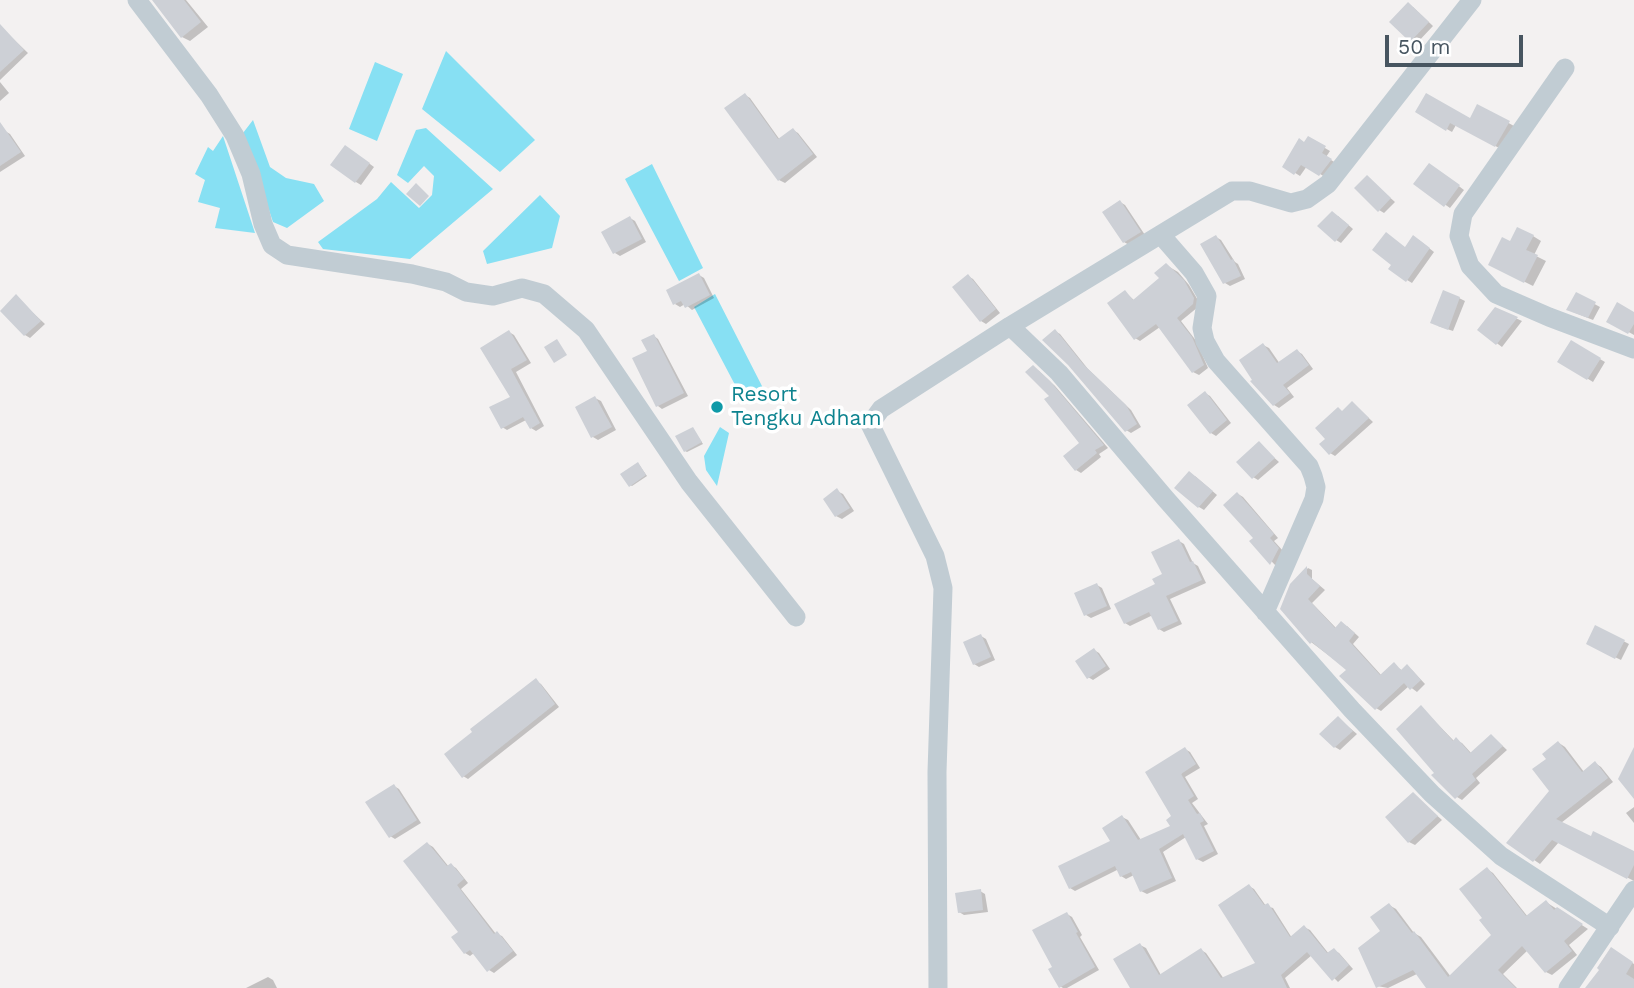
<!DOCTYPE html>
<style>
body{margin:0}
#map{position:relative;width:1634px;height:988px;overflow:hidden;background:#f3f1f1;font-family:"Work Sans",sans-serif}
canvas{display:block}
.scale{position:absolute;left:1385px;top:35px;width:138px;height:32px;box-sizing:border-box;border:4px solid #475560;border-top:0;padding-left:9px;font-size:21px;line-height:24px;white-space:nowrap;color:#475560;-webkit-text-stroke:5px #fff;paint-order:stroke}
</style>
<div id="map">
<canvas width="1634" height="988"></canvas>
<div class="scale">50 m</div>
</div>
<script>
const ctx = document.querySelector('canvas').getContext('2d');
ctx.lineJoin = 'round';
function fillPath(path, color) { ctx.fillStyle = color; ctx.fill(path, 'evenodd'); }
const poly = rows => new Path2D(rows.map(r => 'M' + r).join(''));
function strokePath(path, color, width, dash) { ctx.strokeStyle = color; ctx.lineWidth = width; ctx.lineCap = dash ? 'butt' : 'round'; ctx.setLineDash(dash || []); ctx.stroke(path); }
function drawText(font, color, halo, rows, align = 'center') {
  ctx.font = font + ' "Work Sans",sans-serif'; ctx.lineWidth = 7; ctx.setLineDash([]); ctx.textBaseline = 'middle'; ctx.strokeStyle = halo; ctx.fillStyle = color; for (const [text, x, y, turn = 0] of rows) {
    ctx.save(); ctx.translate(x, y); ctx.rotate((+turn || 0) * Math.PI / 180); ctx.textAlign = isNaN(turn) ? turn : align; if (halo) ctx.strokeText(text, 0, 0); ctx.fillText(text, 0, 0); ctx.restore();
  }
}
fillPath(poly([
 [446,51,535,140,500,172,422,109],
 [375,62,403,74,377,141,349,129],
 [253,120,270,167,286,178,314,184,324,201,287,228,273,222,243,133],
 [426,128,493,189,410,259,323,249,318,242,377,199,391,182,419,208,432,195,434,176,424,166,408,183,397,175,416,130],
 [223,136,255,233,215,228,220,208,198,202,205,180,195,174,208,147,213,151],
 [652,164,703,268,679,281,625,179],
 [540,195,560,216,552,248,487,264,483,251],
 [715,294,763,388,743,400,694,307],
 [720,427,729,433,717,486,706,470,704,456]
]), '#87e0f3');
fillPath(poly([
 [155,0,186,0,208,27,190,41,182,37],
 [1413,7,1433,26,1416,44,1411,41],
 [3,29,28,53,0,80,0,32],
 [0,82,9,93,0,101],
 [745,95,750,98,780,140,793,130,798,133,817,157,785,183,779,180],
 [1478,106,1514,126,1501,149,1456,125,1452,132,1417,112,1470,121],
 [5,131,10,134,25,156,0,172,0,134],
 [1308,138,1330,151,1326,157,1336,163,1325,177,1307,166,1300,176,1284,166],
 [351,150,374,167,361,185,356,182],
 [1435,168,1464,190,1450,208,1416,184],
 [1367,177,1395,202,1384,213,1379,210],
 [1120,202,1125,205,1145,235,1129,245,1124,242],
 [1338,216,1353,229,1341,243,1336,240],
 [630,218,635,221,646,242,620,256,615,253],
 [1533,236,1541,241,1534,255,1546,261,1533,286,1499,269,1511,244],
 [1216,237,1221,240,1235,262,1238,264,1245,279,1230,286,1225,283],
 [1419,240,1434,252,1412,283,1407,280,1405,248],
 [1166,265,1178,272,1189,285,1199,302,1198,307,1181,321,1197,342,1208,368,1199,375,1193,372,1160,327,1140,341,1135,338,1125,292,1135,301,1161,278],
 [699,275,704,278,714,298,692,310,685,304,680,307,675,304],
 [968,276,973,279,1000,313,986,324,981,321],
 [1576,294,1600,307,1593,320,1573,312],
 [16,297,45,324,30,338,25,335],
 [1459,298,1465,301,1453,331,1438,326],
 [1496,309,1522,321,1502,347,1479,330],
 [1634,314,1634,335,1609,321],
 [1055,331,1060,334,1088,369,1131,410,1141,427,1131,433,1126,430],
 [509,332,514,335,531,363,516,372,544,426,536,431,531,428,526,420,507,430,502,427,512,397],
 [654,336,658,339,688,396,662,409,658,406,649,352],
 [1571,342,1605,362,1593,382,1559,361],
 [1263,345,1269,348,1280,364,1297,351,1302,354,1313,369,1287,388,1294,397,1279,408,1274,405],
 [1038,370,1055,386,1108,448,1099,454,1101,457,1081,473,1076,470,1081,444,1051,396],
 [1205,393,1210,396,1231,423,1216,436,1211,433],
 [595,398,601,401,616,430,598,440,593,437],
 [1353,403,1373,422,1335,456,1330,453,1343,412],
 [693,429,703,444,687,452,685,451],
 [1259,444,1279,462,1258,480,1253,477],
 [640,466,647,476,632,486,630,485],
 [1195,476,1217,495,1204,510,1199,507],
 [837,491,843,494,854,511,842,519,836,516],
 [1238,494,1243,497,1278,538,1274,541,1284,552,1276,566,1252,541,1255,538],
 [1179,541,1184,544,1193,563,1198,566,1206,583,1170,599,1182,624,1164,632,1159,629,1153,615,1130,626,1125,623,1157,585],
 [1308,568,1312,570,1312,579,1325,590,1312,603,1337,629,1347,626,1359,637,1353,644,1382,676,1394,665,1403,671,1407,667,1412,670,1425,684,1417,692,1409,686,1381,711,1376,708,1348,670,1311,642,1292,585],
 [1097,585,1102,588,1111,609,1091,618,1086,615],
 [1596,627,1629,644,1621,660,1588,644],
 [981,636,986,639,995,660,979,667,974,664],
 [1094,650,1099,653,1110,669,1093,680,1088,677],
 [536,681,541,684,559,707,468,779,463,776],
 [1421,707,1454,741,1456,740,1462,743,1472,754,1492,736,1507,750,1476,778,1480,783,1462,800,1457,797],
 [1338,718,1357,734,1340,750,1335,747],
 [1559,743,1565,747,1584,772,1595,763,1601,767,1613,782,1561,823,1592,839,1634,853,1634,881,1559,842,1540,864,1509,843,1551,792,1548,759],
 [1185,749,1190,752,1200,768,1185,777,1198,799,1192,803,1208,824,1204,826,1218,854,1203,862,1197,859,1186,837,1163,852,1176,881,1147,894,1141,891,1134,875,1126,879,1121,876,1119,869,1075,891,1070,888,1113,841,1122,817,1128,820,1141,840,1173,827],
 [394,786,399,789,421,823,395,839,390,836],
 [1413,794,1442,820,1415,845,1409,842],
 [1634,807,1634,823,1626,813],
 [428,844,433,847,449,867,451,865,456,868,468,883,461,889,496,934,502,936,517,955,494,973,489,970,474,953,470,956,465,953,460,933],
 [1487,869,1493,873,1528,917,1546,902,1588,929,1569,945,1577,955,1552,975,1546,972,1528,950,1503,974,1517,988,1435,988,1419,973,1388,988,1377,986,1382,931,1389,905,1396,909,1414,933,1421,937,1451,977,1493,935],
 [1249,886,1254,889,1266,906,1273,908,1292,938,1304,927,1310,930,1329,954,1334,950,1339,953,1353,969,1338,982,1312,955,1285,978,1290,988,1182,988,1201,950,1206,953,1224,979,1257,963],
 [980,891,985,894,988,912,964,915,959,912],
 [1067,914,1072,917,1082,935,1080,937,1099,970,1067,988,1063,988,1060,986,1054,968],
 [1140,945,1146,948,1167,986,1165,988,1132,988],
 [1611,950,1634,964,1634,988,1588,988,1601,969],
 [268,977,273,980,277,988,246,988]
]), '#0003');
fillPath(poly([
 [152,0,184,0,201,22,181,38],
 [1408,2,1429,22,1410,42,1389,22],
 [0,24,24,50,0,72],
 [745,93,778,139,793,128,813,154,778,181,724,108],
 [1426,93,1470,118,1477,104,1510,121,1495,147,1450,123,1446,131,1415,112],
 [0,122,21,152,0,166],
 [1308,136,1326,146,1322,153,1332,159,1319,176,1301,165,1294,175,1282,167,1299,138,1304,142],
 [345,145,370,163,355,183,330,165],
 [1429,163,1460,185,1444,207,1413,184],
 [1367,175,1391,198,1378,212,1354,188],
 [416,183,429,196,420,206,406,194],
 [1120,200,1141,232,1123,243,1102,212],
 [1332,211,1349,225,1335,242,1317,226],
 [630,216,642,239,613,254,601,232],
 [1517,227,1534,235,1526,250,1538,255,1524,283,1488,265,1502,237,1510,241],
 [1386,232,1405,247,1413,235,1430,248,1406,282,1388,269,1391,265,1372,250],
 [1216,235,1231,260,1233,259,1241,276,1223,284,1200,244],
 [1166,263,1184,280,1194,298,1193,304,1177,318,1192,337,1204,365,1192,373,1156,324,1134,340,1107,303,1125,290,1133,300,1159,278,1154,273],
 [699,273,710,295,685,308,681,301,673,305,666,290],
 [968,274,996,309,980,322,952,287],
 [1443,290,1460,297,1448,330,1430,323],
 [1576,292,1596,302,1588,318,1566,310],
 [16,294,41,321,24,336,0,311],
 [1617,302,1634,312,1634,324,1628,334,1606,322],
 [1495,307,1518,317,1496,345,1477,330],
 [1055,329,1083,364,1126,405,1137,424,1125,432,1068,365,1042,340],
 [509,330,527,360,511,369,540,423,530,429,523,417,501,429,489,407,510,397,480,348],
 [654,334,684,393,656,407,632,358,647,351,641,340],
 [557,339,567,355,554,363,544,347],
 [1571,340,1601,358,1587,380,1557,362],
 [1263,343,1277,363,1297,349,1309,365,1283,385,1290,393,1273,406,1250,381,1252,380,1239,360],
 [1033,365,1050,381,1104,445,1095,450,1097,453,1075,471,1063,456,1079,443,1044,399,1049,396,1025,372],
 [1205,391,1227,420,1210,434,1187,405],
 [595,396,612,427,591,438,575,407],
 [1352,401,1369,418,1329,455,1319,444,1325,439,1315,428,1338,407,1342,411],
 [693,427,702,442,684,452,675,436],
 [1259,441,1275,458,1252,479,1236,462],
 [638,462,646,475,629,487,620,474],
 [1189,471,1213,491,1198,508,1174,488],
 [837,488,850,508,835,517,823,499],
 [1237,492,1274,534,1270,538,1279,548,1270,565,1249,541,1253,538,1223,505],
 [1179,539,1190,562,1193,561,1202,580,1166,596,1178,621,1158,630,1149,612,1124,624,1114,604,1155,584,1152,579,1162,574,1151,552],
 [1307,566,1307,574,1320,586,1308,599,1335,628,1341,621,1355,633,1349,641,1380,675,1394,662,1401,670,1407,664,1421,680,1410,690,1404,683,1375,710,1339,676,1346,670,1312,642,1310,644,1280,609,1290,584],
 [1097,583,1107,606,1084,616,1074,593],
 [1595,625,1625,640,1615,659,1586,644],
 [981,634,991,657,973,665,963,642],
 [1094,648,1106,666,1087,679,1075,661],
 [536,678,555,704,462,778,444,754,472,732,470,729],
 [1421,705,1453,741,1456,737,1470,753,1491,734,1503,746,1472,774,1476,780,1455,799,1431,775,1434,773,1396,729],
 [1338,716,1353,731,1334,748,1319,734],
 [1558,741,1582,772,1595,761,1608,778,1556,819,1591,836,1593,831,1634,851,1634,865,1627,879,1552,840,1533,862,1506,843,1549,791,1532,769,1546,759,1542,754],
 [1185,747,1196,764,1181,774,1194,796,1188,800,1197,814,1200,813,1204,821,1200,823,1214,851,1196,860,1183,834,1159,849,1172,878,1140,892,1131,872,1120,877,1115,866,1069,889,1058,866,1110,841,1102,828,1122,815,1138,840,1170,826,1166,820,1171,816,1145,772],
 [1634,747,1634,799,1618,779],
 [394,784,417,820,389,838,365,802],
 [1413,792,1438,816,1408,843,1385,817],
 [427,842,447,866,451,863,464,879,457,885,494,934,497,931,513,951,487,972,470,950,464,954,451,937,458,932,403,861],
 [1487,867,1526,916,1546,900,1554,910,1557,907,1583,924,1564,941,1572,951,1545,973,1522,946,1498,970,1516,988,1426,988,1413,970,1376,988,1358,948,1380,931,1370,917,1389,903,1412,933,1414,931,1448,977,1491,935,1479,920,1482,918,1459,889],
 [1249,884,1264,905,1268,903,1290,937,1304,925,1327,953,1334,948,1349,965,1332,981,1307,952,1281,975,1287,988,1130,988,1113,959,1140,943,1159,975,1201,948,1221,978,1255,963,1218,905],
 [981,889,983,910,958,913,955,893],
 [1067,912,1078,932,1076,933,1095,967,1059,988,1048,969,1052,967,1032,930],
 [1611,947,1633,962,1626,974,1634,979,1634,988,1585,988,1599,970,1597,968]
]), '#cdd0d6');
strokePath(poly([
 [137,0,209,95,235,136,251,174,263,224,272,245,287,255,412,274,446,282,466,292,493,296,522,288,544,294,586,330,689,482,796,617],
 [1565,68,1463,214,1459,236,1470,266,1496,294,1549,317,1634,349],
 [1161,235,1194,273,1207,296,1202,328,1205,341,1216,361,1309,466,1313,476,1316,487,1314,499,1265,612],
 [1010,326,1059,373,1165,498,1352,710,1432,794,1501,856,1610,927],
 [938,988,937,772,943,588,935,556,870,424,881,409,1010,326,1232,191,1250,191,1291,203,1307,199,1328,184,1472,0],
 [1568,988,1634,890]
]), '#c1ccd3', 19);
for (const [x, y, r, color] of [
 [717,407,7,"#0f9aa8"]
]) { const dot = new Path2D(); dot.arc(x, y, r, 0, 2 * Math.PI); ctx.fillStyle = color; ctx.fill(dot); strokePath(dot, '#fff', 2.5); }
drawText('21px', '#0d838f', '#fff', [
 ["Resort",731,395],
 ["Tengku Adham",731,419]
], 'left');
</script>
